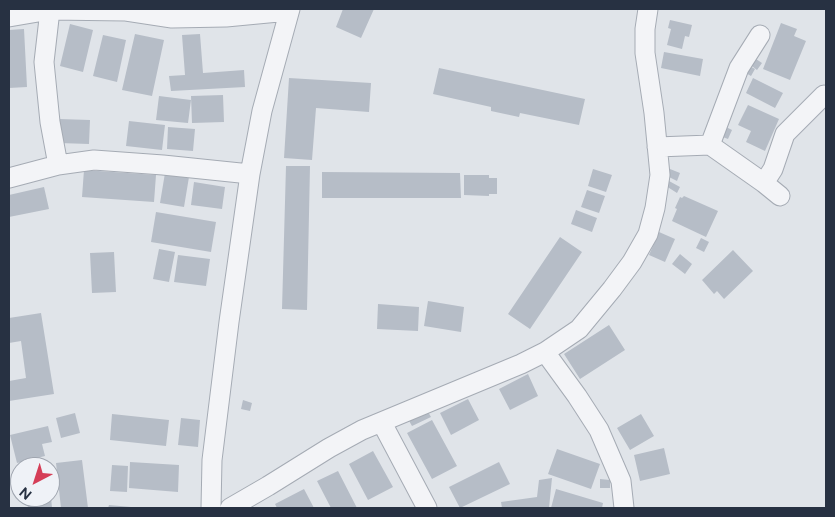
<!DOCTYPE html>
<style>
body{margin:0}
#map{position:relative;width:835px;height:517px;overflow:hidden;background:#e0e4e9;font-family:Figtree,sans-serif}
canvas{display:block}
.frame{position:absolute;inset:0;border:10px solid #273142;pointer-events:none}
.north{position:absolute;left:10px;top:457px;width:50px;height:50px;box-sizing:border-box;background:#eff2f7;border:1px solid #9fa5af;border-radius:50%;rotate:220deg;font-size:14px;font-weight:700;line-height:20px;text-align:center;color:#273142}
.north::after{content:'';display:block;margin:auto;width:18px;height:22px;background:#d53e57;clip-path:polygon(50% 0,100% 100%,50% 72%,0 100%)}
</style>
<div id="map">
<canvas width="835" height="517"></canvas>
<div class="frame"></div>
<div class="north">N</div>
</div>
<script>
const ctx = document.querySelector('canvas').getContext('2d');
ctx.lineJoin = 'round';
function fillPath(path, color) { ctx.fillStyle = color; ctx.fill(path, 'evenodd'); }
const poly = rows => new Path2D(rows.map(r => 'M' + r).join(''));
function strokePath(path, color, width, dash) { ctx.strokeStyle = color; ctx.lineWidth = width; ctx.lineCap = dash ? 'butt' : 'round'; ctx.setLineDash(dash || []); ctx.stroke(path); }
fillPath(poly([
 [343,9,374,9,361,38,336,27],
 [670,20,692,25,689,37,685,36,682,49,667,45,671,29,668,28],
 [781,23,797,29,794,36,806,41,790,80,763,69],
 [70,24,93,30,83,72,60,66],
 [24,29,27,87,9,88,9,30],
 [135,34,164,40,152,96,122,90],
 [200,34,203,73,244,70,245,87,171,91,169,76,185,75,182,35],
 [103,35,126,40,117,82,93,76],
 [664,52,703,59,700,76,661,68],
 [753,57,762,63,757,70,748,63],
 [748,65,755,69,751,76,744,72],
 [439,68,585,99,579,125,520,113,519,117,491,111,491,107,433,94],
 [289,78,371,83,369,112,316,108,312,160,284,158],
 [753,78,783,93,775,108,746,93],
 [223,95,224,122,192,123,191,96],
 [159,96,191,100,188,123,156,120],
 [748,105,779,119,765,151,746,142,751,131,738,125],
 [59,119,90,120,89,144,59,143],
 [129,121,165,125,162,150,126,146],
 [724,126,732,130,728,139,720,136],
 [168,127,195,129,193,151,167,149],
 [286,166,310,166,307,310,282,309],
 [593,169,612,175,606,192,588,186],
 [670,169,680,173,677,181,667,176],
 [84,170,156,175,154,202,82,197],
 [322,172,460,173,461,198,322,198],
 [165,173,189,177,184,207,160,203],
 [464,175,489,175,489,178,497,178,497,194,489,194,489,196,464,195],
 [669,181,680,187,677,193,666,186],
 [194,182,225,187,222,209,191,205],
 [44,187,49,209,9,217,9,195],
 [587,190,605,196,599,213,581,207],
 [684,196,718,211,706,237,672,221,677,209,675,208,680,197,682,198],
 [576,210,597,218,592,232,571,224],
 [156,212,216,222,211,252,151,242],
 [659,232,675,239,665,262,649,255],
 [560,237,582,252,530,329,508,314],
 [701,238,709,242,704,252,696,248],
 [159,249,175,252,169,282,153,279],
 [733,250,753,271,724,299,717,291,714,294,702,280],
 [114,252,116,292,92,293,90,253],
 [680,254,692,264,685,274,672,264],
 [178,255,210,259,206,286,174,282],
 [428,301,464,307,461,332,424,326],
 [378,304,419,307,418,331,377,329],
 [41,313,54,394,9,401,9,381,26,378,21,341,9,343,9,318],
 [609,325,625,350,580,379,564,354],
 [528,374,538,396,510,410,499,389],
 [468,399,479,420,451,435,440,413],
 [243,400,252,403,250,411,241,409],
 [427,410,431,417,412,426,408,419],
 [75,413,80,433,61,438,56,418],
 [112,414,169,420,166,446,110,440],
 [641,414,654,436,630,450,617,428],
 [181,418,200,420,198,447,178,445],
 [432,420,457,466,432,479,407,433],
 [48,426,52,442,42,444,45,456,17,463,10,435],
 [664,448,670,474,640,481,634,455],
 [557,449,600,464,591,489,548,474],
 [373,451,393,487,368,500,349,464],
 [82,460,88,508,61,508,56,463],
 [130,462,179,465,178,492,129,488],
 [499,462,510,484,460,508,449,487],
 [112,465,128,466,127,492,110,491],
 [338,471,357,508,331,508,317,481],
 [552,478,549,508,502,508,501,502,537,497,539,480],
 [600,479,610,480,610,488,600,488],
 [304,489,314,508,277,508,275,504],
 [556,489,603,503,602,508,551,508],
 [26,497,51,497,52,508,28,508],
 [109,505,131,507,131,508,108,508]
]), '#b6bdc7');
const minor = poly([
 [50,10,44,62,50,122,58,165],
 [9,17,50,10,126,11,172,18,226,17,289,11],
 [710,145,739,68,760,35],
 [657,147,710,145,764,183,780,196],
 [9,178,58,165,94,160,163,165,250,174],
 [764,183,773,169,785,134,824,95],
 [545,352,577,396,599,430,621,481,624,508],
 [382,423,427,508],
 [211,508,212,460,229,322,250,174,262,111,290,9],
 [230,508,268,486,329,448,362,430,521,364,545,352,579,329,612,289,632,262,648,234,655,208,660,175,654,113,645,53,645,29,648,9]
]);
strokePath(minor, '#a5abb4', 21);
strokePath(minor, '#f3f4f7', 19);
</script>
